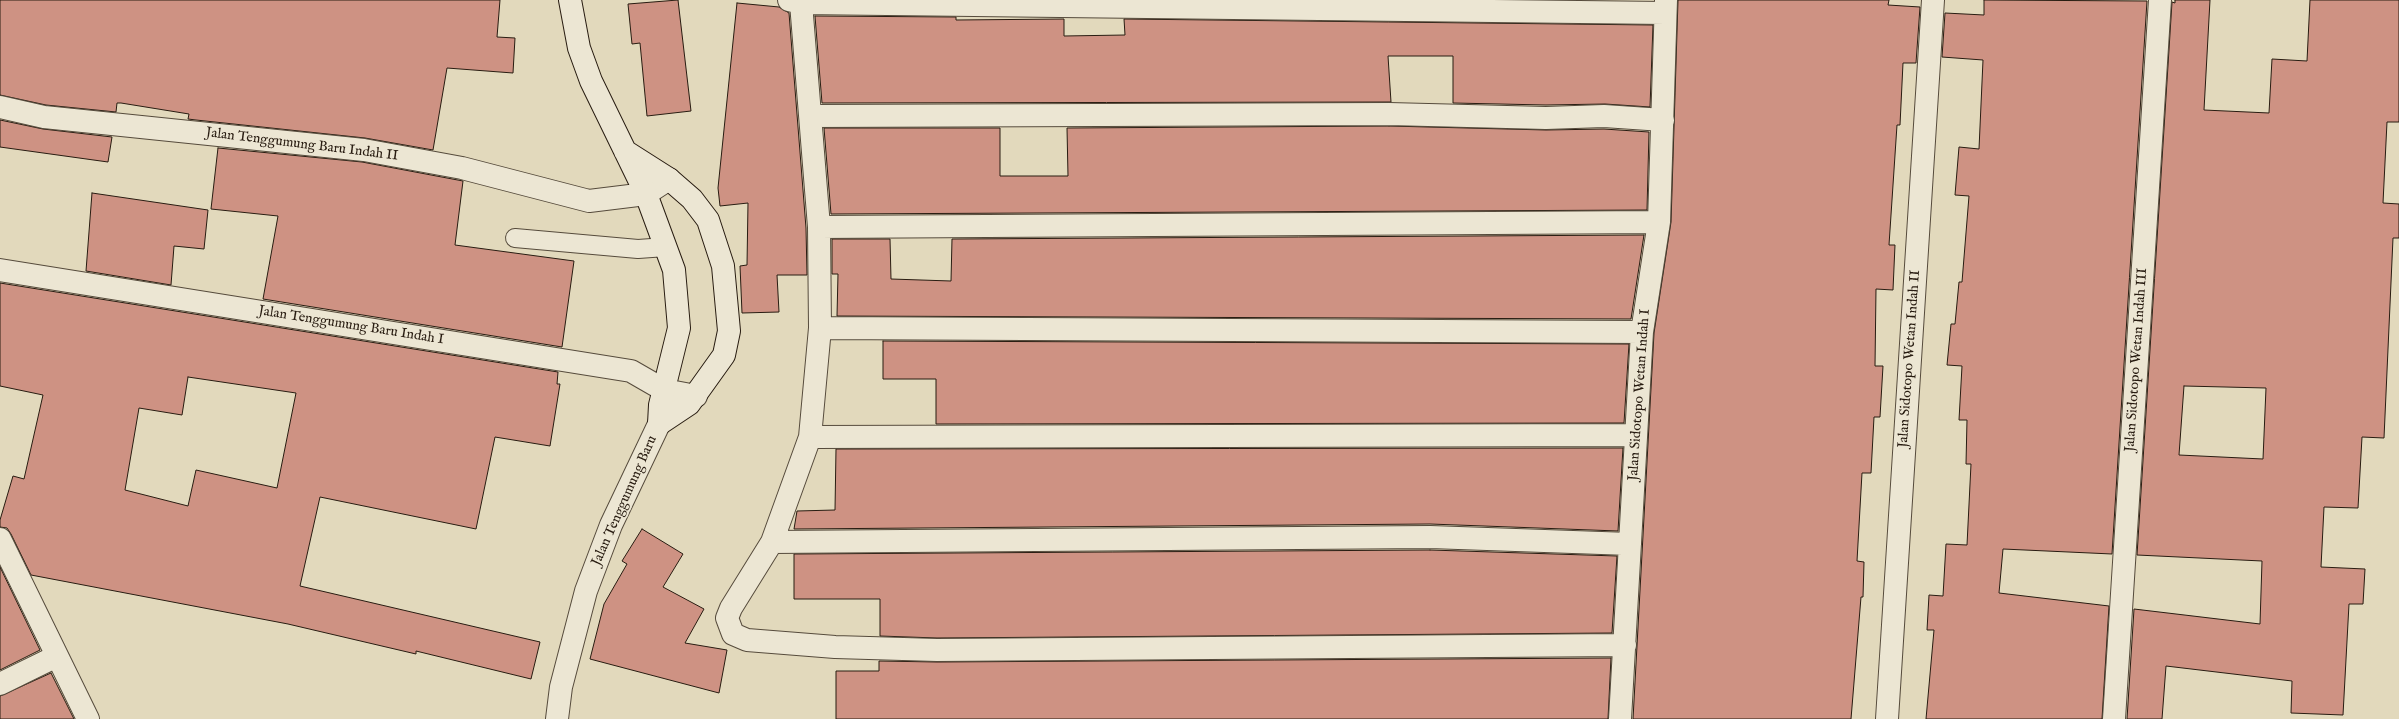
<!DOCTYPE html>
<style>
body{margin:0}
canvas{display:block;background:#e2d9bc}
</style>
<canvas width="2399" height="719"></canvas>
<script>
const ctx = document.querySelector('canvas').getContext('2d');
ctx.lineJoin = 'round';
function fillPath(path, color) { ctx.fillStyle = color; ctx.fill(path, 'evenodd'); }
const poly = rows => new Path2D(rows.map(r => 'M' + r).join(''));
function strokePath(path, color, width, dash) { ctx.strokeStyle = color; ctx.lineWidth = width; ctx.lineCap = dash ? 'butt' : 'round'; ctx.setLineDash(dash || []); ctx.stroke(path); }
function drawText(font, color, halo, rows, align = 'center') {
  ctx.font = font + ' "IM FELL English",serif'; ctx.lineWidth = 3.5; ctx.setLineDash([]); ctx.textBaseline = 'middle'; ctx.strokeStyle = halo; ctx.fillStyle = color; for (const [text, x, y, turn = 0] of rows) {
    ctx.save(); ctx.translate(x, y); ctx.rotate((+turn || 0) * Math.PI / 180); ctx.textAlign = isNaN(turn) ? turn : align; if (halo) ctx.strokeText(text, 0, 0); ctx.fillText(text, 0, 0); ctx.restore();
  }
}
const building = poly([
 [0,0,500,0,497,37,515,38,513,73,447,68,433,150,365,138,196,120,188,119,189,114,121,103,117,103,116,112,46,105,0,95,0,0],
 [678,0,691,111,647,116,640,43,632,44,628,4,678,0],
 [1678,0,1889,0,1888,5,1920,7,1916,63,1903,63,1900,125,1897,125,1889,245,1895,245,1893,290,1876,289,1875,366,1883,366,1880,417,1874,417,1871,473,1862,473,1857,561,1864,562,1863,597,1861,597,1851,719,1633,719,1654,333,1671,222,1678,0],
 [1984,0,2147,1,2112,554,2003,549,1999,593,2109,606,2102,719,1926,719,1934,630,1927,630,1929,595,1943,596,1946,544,1967,545,1971,464,1966,464,1967,420,1959,420,1962,366,1947,365,1951,324,1955,324,1959,282,1962,282,1969,196,1955,195,1959,147,1979,149,1983,60,1942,57,1945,13,1984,15,1984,0],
 [2175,0,2210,0,2204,110,2269,113,2272,59,2307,61,2310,0,2399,0,2399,122,2387,122,2383,203,2399,204,2399,238,2393,238,2384,438,2362,437,2358,508,2324,507,2321,567,2365,569,2363,604,2349,604,2343,715,2291,713,2292,681,2166,666,2162,719,2127,719,2134,609,2260,624,2262,561,2137,555,2172,2,2175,3,2175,0],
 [2184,386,2266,388,2263,459,2179,455,2184,386],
 [737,3,779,7,789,13,806,228,807,275,777,275,779,312,742,313,740,266,747,265,748,203,720,206,718,188,737,3],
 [815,16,956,17,956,20,1064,19,1064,36,1125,35,1124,19,1653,25,1650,107,1605,104,1546,105,1453,103,1453,56,1388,56,1391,102,822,103,815,16],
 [0,120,43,129,112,137,108,162,0,147,0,120],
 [1389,126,1546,130,1604,129,1649,132,1647,210,831,214,824,128,1000,128,1000,176,1068,176,1067,128,1389,126],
 [218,148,362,162,463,181,455,245,574,261,562,347,263,299,278,216,211,209,218,148],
 [92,193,208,210,204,249,174,246,171,285,86,271,92,193],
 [1644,235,1631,319,837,316,838,274,832,274,832,239,890,239,891,279,951,281,952,239,1644,235],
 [0,283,558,372,557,384,560,384,550,446,495,437,476,529,320,497,300,586,540,642,531,679,416,651,416,654,288,624,31,575,11,534,7,528,0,527,0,520,13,476,24,479,43,395,0,386,0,283],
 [188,377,296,393,277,488,196,470,188,506,125,490,139,408,182,415,188,377],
 [883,341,1629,344,1624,423,936,424,936,379,883,379,883,341],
 [1623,448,1618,531,1430,524,794,529,797,511,835,510,836,449,1623,448],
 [642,529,683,554,663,587,704,609,685,643,727,650,719,693,590,659,604,604,627,564,622,561,642,529],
 [1430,550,1617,556,1612,633,937,638,880,636,880,599,794,599,794,554,1430,550],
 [0,567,40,650,0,670,0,567],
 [1611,658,1608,719,836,719,836,671,879,671,879,661,937,662,1611,658],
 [51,673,74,719,0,719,0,696,51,673]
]);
fillPath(building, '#ce9283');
strokePath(building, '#281c11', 1);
const lane = poly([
 [515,238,638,249,666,247]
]);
const street = poly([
 [789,0,801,3,1665,13],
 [801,3,819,227,820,328,810,437,772,542,731,608,727,618,733,634,747,640,835,647,937,650,1625,645],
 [0,107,44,117,364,150,462,168,589,201,646,194,669,179],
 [811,116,1389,114,1546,118,1604,116,1663,120],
 [819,227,1659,222],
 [0,270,631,371,664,390,696,396],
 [820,328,1642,332],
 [810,437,1636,435],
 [0,539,88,719],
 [772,542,1430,537,1630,544],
 [0,684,57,656],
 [557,719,561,687,586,591,611,525,659,424],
 [1620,719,1642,332,1659,222,1666,0],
 [1887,719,1933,0],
 [2114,719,2160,0]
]);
const secondary = poly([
 [570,0,579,48,591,81,646,194,674,270,679,328,660,405,659,424],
 [625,151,669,179,692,199,708,220,723,266,729,331,724,355,689,404,659,424]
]);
strokePath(lane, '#564b3c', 20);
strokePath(street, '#564b3c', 24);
strokePath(secondary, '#281c11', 24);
strokePath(lane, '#ece6d3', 18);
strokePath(street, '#ece6d3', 22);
strokePath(secondary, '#ece6d3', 22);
drawText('14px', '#281c11', '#ece6d3', [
 ["Jalan Tenggumung Baru Indah II",302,145,7],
 ["Jalan Tenggumung Baru Indah I",351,326,9],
 ["Jalan Sidotopo Wetan Indah II",1910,359,-86],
 ["Jalan Sidotopo Wetan Indah III",2137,360,-86],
 ["Jalan Sidotopo Wetan Indah I",1640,395,-86],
 ["Jalan Tenggumung Baru",625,501,-66]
]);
</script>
